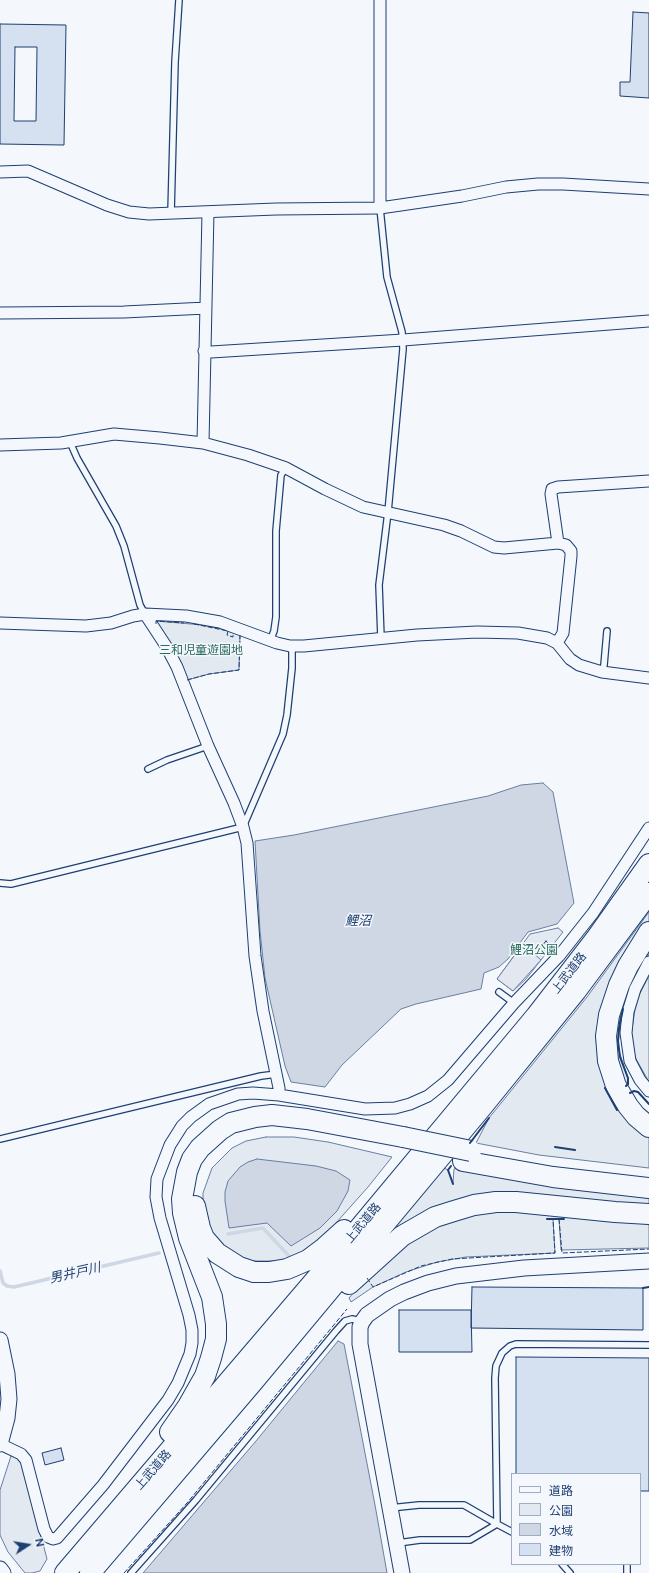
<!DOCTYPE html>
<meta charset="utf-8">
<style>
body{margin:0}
#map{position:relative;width:649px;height:1573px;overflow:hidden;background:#f4f7fb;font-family:"Public Sans","Noto Sans JP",sans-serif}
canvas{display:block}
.legend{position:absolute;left:511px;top:1473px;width:130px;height:92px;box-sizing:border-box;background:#f4f7fb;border:1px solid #9eadc5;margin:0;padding:5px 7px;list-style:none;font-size:12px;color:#1d3f73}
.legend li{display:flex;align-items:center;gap:8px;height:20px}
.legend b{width:20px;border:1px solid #9eadc5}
.north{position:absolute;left:8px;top:1525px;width:40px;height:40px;-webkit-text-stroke:3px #f4f7fb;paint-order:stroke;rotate:78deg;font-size:11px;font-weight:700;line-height:16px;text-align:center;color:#1d3f73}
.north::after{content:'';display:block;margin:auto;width:14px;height:18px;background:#1d3f73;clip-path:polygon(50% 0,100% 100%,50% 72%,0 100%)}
</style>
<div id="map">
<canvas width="649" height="1573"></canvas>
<ul class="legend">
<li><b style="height:5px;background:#f4f7fb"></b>道路</li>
<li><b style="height:11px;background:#e3e9f0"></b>公園</li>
<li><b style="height:11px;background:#cfd7e4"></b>水域</li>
<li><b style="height:11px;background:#d5e0f0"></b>建物</li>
</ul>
<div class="north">N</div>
</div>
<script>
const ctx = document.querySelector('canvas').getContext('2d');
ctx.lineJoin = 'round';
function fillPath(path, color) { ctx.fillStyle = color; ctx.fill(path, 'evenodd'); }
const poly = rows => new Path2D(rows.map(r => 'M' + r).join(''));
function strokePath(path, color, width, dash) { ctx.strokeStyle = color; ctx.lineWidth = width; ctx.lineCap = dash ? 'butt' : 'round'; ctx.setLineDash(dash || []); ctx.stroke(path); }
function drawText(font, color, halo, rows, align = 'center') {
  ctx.font = font + ' "Public Sans","Noto Sans JP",sans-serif'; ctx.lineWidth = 3; ctx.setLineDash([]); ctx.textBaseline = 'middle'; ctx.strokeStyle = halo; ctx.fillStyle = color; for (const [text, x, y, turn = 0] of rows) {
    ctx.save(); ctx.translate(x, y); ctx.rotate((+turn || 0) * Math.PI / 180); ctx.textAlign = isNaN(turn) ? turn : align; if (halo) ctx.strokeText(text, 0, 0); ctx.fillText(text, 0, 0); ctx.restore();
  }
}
const green = poly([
 [156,621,203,625,221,629,240,635,239,670,209,674,187,680,155,624,156,621],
 [649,912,649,922,599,1032,649,1137,649,1168,539,1155,476,1143,489,1118,587,997,649,912],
 [558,928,563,932,526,979,513,991,497,979,530,934,558,928],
 [649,949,649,954,628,993,620,1018,618,1048,628,1078,628,1084,626,1086,622,1077,615,1048,617,1018,630,982,649,949],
 [649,976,649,1082,635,1057,631,1036,635,1009,638,997,649,976],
 [266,1137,294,1137,328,1142,392,1157,368,1187,327,1233,306,1251,280,1261,249,1261,226,1248,213,1233,206,1220,203,1208,203,1193,212,1168,232,1148,246,1141,266,1137],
 [444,1168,448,1170,453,1183,454,1169,457,1168,649,1197,649,1207,531,1197,384,1240,444,1168],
 [503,1210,605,1221,649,1224,649,1248,561,1250,559,1219,553,1219,555,1253,466,1257,437,1262,406,1272,373,1287,351,1302,349,1298,367,1278,399,1248,436,1226,469,1215,503,1210],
 [11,1456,19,1459,22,1463,47,1559,40,1571,32,1573,25,1573,8,1552,0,1535,0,1490,11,1456]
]);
fillPath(green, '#e3e9f0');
strokePath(green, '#687fa3', 1);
const parking = poly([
 [523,944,541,960,513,991,497,979,523,944]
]);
fillPath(parking, '#e3e8f0');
strokePath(parking, '#687fa3', 1);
const water = poly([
 [543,783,553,792,574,903,557,924,528,932,508,959,499,967,484,973,481,989,416,1004,401,1009,342,1065,325,1087,291,1082,285,1066,265,978,260,931,255,841,294,835,488,796,521,785,543,783],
 [257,1159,316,1166,336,1171,350,1180,348,1191,337,1211,320,1228,291,1246,267,1223,229,1228,225,1201,225,1192,228,1181,240,1167,248,1162,257,1159],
 [338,1341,344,1344,375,1505,387,1573,143,1573,256,1441,338,1341]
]);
fillPath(water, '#cfd7e4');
strokePath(water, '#687fa3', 1);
strokePath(poly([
 [228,1234,263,1228,289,1256],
 [0,1271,3,1283,7,1286,14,1287,159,1253]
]), '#cfd7e4', 3.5);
const building = poly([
 [633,12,649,13,649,98,620,96,620,82,630,82,633,12],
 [0,24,66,25,64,145,0,144,0,24],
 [15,47,37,47,36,121,14,121,15,47],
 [546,941,550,945,544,951,540,948,546,941],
 [472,1287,643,1288,643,1330,471,1328,472,1287],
 [399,1310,471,1310,472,1352,399,1352,399,1310],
 [516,1357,649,1358,649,1491,640,1491,640,1474,516,1474,516,1357],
 [61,1448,64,1460,45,1465,42,1453,61,1448]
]);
fillPath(building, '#d5e0f0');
strokePath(building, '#1d3f73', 1);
const lane = poly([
 [380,208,387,277,402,332,403,349,388,512,379,585,381,638],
 [171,213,175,62,179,0],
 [70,442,77,458,116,526,124,546,140,605,145,614],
 [270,641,274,631,276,617,276,531,281,475,286,468],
 [602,672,604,665,607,631],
 [148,769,167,760,208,746],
 [0,883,11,884,243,827,283,734,287,715,292,668,292,646],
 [499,992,514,1003],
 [0,1139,261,1076,277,1074],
 [390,1508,419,1505,464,1505,497,1524],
 [512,1532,497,1524,495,1378,496,1366,502,1353,510,1346,516,1344,649,1345],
 [398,1543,420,1540,470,1540,497,1524],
 [562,1564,570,1573],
 [131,1573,196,1500,336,1331,345,1321,352,1319,361,1321],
 [627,1573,627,1564]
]);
const street = poly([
 [0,172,28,171,107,205,129,212,149,214,276,209,380,208,462,196,506,187,538,184,563,184,649,189],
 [380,208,380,0],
 [0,313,124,312,206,308],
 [204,351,211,352,403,340,649,321],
 [203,443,208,212],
 [0,445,61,443,114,434,160,438,203,443,248,455,286,468,325,489,363,507,444,525,461,531,494,547,504,548,558,543,566,545,571,551,571,556,563,633,557,643],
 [558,543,551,494,552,489,558,487,649,481],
 [145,614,166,646,177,667,208,746,234,803,243,827,247,843,255,956,263,1011,279,1088,279,1095],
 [0,623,86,626,111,623,133,616,145,614,186,616,220,622,277,643,290,646,304,646,417,635,477,632,518,633,547,638,557,643,570,659,579,665,602,672,649,678],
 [649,962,635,989,628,1012,626,1033,630,1061,640,1080,649,1091],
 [0,1444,21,1454,26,1460,44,1529,48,1537,53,1539,57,1538,103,1485,168,1400,178,1383,190,1354,192,1343,192,1330,189,1315,160,1218,156,1197,157,1179,170,1145,182,1126,191,1117,209,1104,238,1094,253,1093,279,1095,365,1109,395,1108,410,1104,428,1096,448,1080,514,1003,559,956,593,913,649,828]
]);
const secondary = poly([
 [0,1340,7,1374,9,1399,7,1418,0,1444],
 [0,1569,3,1573],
 [402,1573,360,1344,360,1327,362,1322,367,1315,390,1299,404,1292,428,1283,456,1276,524,1268,649,1261]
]);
const highway = poly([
 [649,932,628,966,619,985,609,1015,606,1036,608,1061,616,1086,628,1106,636,1116,649,1127],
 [463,1161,553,1177,649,1188],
 [195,1206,200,1228,204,1238,217,1253,239,1267,254,1272,269,1272,287,1269,308,1260,324,1248,344,1230],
 [349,1284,402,1236,435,1217,454,1211,474,1205,496,1202,516,1202,615,1212,649,1214],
 [170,1432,188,1406,205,1376,211,1358,216,1339,216,1324,212,1297,189,1238,183,1213,182,1199,187,1172,192,1159,200,1148,220,1130,231,1123,255,1117,272,1115,307,1119,403,1137],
 [65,1573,351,1238,536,1016,597,937,649,864],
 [90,1573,252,1383,482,1107,576,991,649,893]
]);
strokePath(lane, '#1d3f73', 8);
strokePath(street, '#1d3f73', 13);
strokePath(secondary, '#1d3f73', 17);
strokePath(highway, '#1d3f73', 22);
strokePath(lane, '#f4f7fb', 5.5);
strokePath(street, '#f4f7fb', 11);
strokePath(secondary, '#f4f7fb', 15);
strokePath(highway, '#f4f7fb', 20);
const highwayBridge = poly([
 [403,1137,471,1151]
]);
strokePath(highwayBridge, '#1d3f73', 22, []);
strokePath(highwayBridge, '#f4f7fb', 20);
strokePath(poly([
 [156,624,156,621,184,623],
 [194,624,228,631,227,635,233,637,233,633],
 [187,680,209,674,239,670,240,635],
 [630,1093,634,1091,638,1092,649,1104],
 [559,1219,562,1253,649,1249],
 [367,1278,373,1287,421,1266,452,1259,555,1253,553,1219],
 [124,1573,187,1503,347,1309]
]), '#1d3f73', 1, [5, 2]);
strokePath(poly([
 [623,1009,619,1028,618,1041,620,1057,628,1078,628,1084,626,1086],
 [605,1088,617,1110],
 [630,1093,634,1091,638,1092,649,1104],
 [470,1143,489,1118],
 [555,1147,575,1150],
 [451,1166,448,1170,453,1184],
 [547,1219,564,1219],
 [643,1288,649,1287]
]), '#1d3f73', 2);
drawText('12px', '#2c6c60', '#f4f7fb', [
 ["三和児童遊園地",201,650],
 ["鯉沼公園",534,950]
]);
drawText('12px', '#1d3f73', '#f4f7fb', [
 ["上武道路",569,973,-52],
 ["上武道路",363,1223,-50],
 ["上武道路",153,1470,-49]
]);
drawText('italic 13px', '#1d3f73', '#f4f7fb', [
 ["鯉沼",358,921],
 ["男井戸川",75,1273,-13]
]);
</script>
